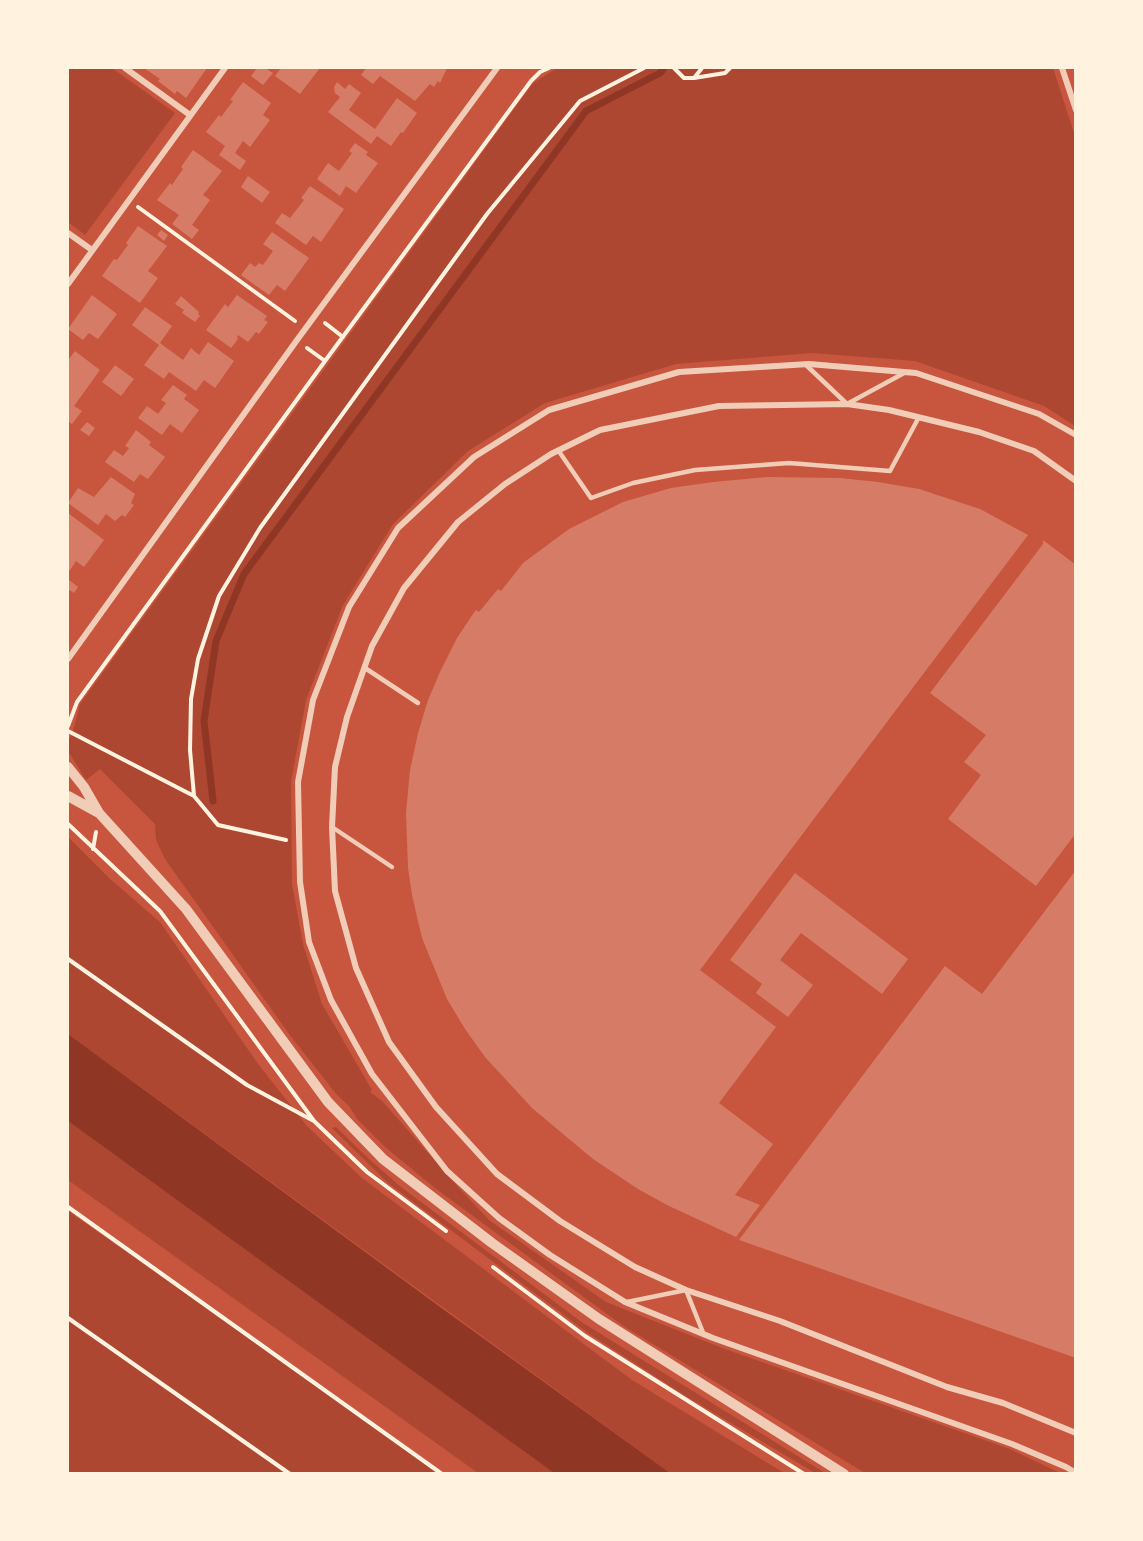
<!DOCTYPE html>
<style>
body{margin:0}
#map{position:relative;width:1143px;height:1541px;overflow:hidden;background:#c8553d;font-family:Inter,sans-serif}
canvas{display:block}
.frame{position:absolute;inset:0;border:69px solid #fff3e0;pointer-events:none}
</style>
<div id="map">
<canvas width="1143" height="1541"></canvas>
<div class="frame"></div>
</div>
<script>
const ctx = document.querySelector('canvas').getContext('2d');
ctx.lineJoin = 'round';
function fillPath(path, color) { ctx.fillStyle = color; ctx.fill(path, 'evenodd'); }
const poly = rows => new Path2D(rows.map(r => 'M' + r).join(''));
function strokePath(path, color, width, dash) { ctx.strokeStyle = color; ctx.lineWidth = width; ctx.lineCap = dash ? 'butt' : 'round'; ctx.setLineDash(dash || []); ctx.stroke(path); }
fillPath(poly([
 [68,68,112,68,175,113,85,235,68,222],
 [557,68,1053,68,1075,136,1075,426,1044,406,915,361,812,353,676,364,545,403,468,451,393,524,343,605,306,700,291,782,292,884,303,944,322,1004,372,1090,370,1092,382,1101,460,1189,489,1220,606,1302,725,1349,1010,1449,1060,1473,865,1473,625,1327,526,1255,435,1188,385,1147,358,1120,349,1106,337,1095,289,1034,165,859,156,840,155,824,100,769,86,780,68,751,68,740,72,735,80,704,533,83],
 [68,837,109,878,160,922,258,1064,307,1126,362,1178,632,1380,784,1473,670,1473,68,1034],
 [68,1121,399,1360,554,1473,478,1473,68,1180],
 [336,1127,370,1160,401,1187,583,1323,825,1473,815,1473,684,1395,588,1333,388,1183,332,1128],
 [68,1211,270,1352,438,1473,68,1473]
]), '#ae4732');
fillPath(poly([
 [68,1034,447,1312,670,1473,554,1473,68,1121]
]), '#8f3625');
strokePath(poly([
 [213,801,204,721,216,641,244,574,586,111,660,73,664,68]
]), '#8f3625', 7);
fillPath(poly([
 [144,68,207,68,186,98,177,91,175,94,158,81,160,79],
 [257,68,265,68,273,73,263,85,251,76],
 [281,68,320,68,300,94,275,76],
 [366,68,388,69,447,68,440,83,438,81,434,87,430,84,415,101,380,76,373,84,361,75],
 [243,82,271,103,263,115,270,120,250,147,243,141,235,153,246,161,240,170,219,155,225,146,206,132,219,115,221,117,233,101,230,100],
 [337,82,345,89,349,84,361,93,349,110,375,129,397,98,417,113,403,133,401,132,391,146,377,136,371,144,328,112,340,97,335,93,334,87],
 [355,143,368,152,366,155,378,163,356,193,346,186,340,196,317,179,328,163,339,171,352,153,349,151],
 [193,150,222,171,203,195,210,200,192,225,199,230,192,239,172,224,179,215,157,200,170,183,172,185,183,169,181,167],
 [248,176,270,192,262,203,241,187],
 [310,186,344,209,321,242,313,236,306,245,275,223,282,213,290,218,304,200,301,198],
 [138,226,167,246,148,271,158,278,140,303,102,276,114,259,117,260,122,253,128,245,126,243],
 [161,230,168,235,164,241,157,235],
 [272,232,309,258,285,291,277,285,269,295,241,275,250,263,255,267,259,263,263,265,273,251,263,244],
 [92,295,117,314,98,339,89,333,83,340,68,329],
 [237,295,267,316,264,320,268,322,259,334,256,332,248,342,238,335,237,338,238,339,231,348,206,330,225,304,228,307],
 [181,296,199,312,198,314,200,316,195,322,182,313,184,310,175,304],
 [145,307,172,326,160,343,183,360,191,348,199,355,208,342,234,361,215,388,204,380,196,391,169,372,164,379,144,365,159,345,132,325],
 [75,351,100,370,74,406,82,411,72,424,68,421,68,358,69,359],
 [115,365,134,379,121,396,102,382],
 [173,385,187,395,184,399,199,410,182,433,170,424,162,435,138,418,147,406,158,414,166,403,161,400],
 [87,422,95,428,89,436,80,430],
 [136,430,151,442,149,445,165,457,148,479,140,474,134,482,105,462,114,450,123,456,129,448,125,446],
 [111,477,135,494,131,503,134,505,125,517,122,515,115,521,106,514,98,525,68,503,78,488,94,497],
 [767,477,840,478,878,482,919,489,980,509,1028,535,700,970,776,1027,719,1103,773,1144,735,1195,760,1205,736,1237,669,1206,638,1189,593,1159,532,1108,485,1057,465,1029,447,999,422,938,412,895,408,868,406,813,410,770,418,733,428,700,440,672,457,638,473,614,476,610,479,612,498,589,501,591,523,563,569,529,623,502,671,488,713,482],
 [68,513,104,540,84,567,76,561,68,573],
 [1043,540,1076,565,1076,833,1036,886,948,819,981,775,964,762,986,735,930,693,1043,544],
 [68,579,78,587,74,593,68,589],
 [1076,870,1076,1358,739,1240,945,966,982,994],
 [795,873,908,959,882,994,801,933,780,960,813,985,788,1017,756,993,762,984,730,960]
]), '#d67c66');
strokePath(poly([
 [674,68,684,78,694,78,725,73,730,68],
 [694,78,702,68],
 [138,207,295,321],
 [325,323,343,337],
 [307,348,325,361],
 [68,726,77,702,325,361,531,81,540,72,549,68],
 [68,731,194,796,190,750,191,699,198,659,219,596,260,528,487,214,580,101,644,68],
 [194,796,218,825,286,840],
 [68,824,160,911,314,1121,367,1172,446,1231],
 [93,849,96,832],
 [68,959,247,1085,312,1120],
 [68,1207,442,1474],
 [493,1267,585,1336,804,1474],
 [68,1318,290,1474]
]), '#fff3e0', 4);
strokePath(poly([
 [805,364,847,404,906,372],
 [558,450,591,498,633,483,695,470,789,463,890,471,919,417],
 [365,668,418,703],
 [332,827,392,867],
 [627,1302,686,1290,704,1335]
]), '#f1ccb7', 4.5);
strokePath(poly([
 [125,68,190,115],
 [1062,68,1076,110],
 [68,233,92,250],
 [68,284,225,68],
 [1076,435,1039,414,916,373,809,364,679,372,549,410,474,457,398,528,349,607,313,700,298,782,300,882,309,942,331,1000,372,1074,447,1171,499,1218,550,1255,625,1302,713,1338,1012,1444,1066,1467,1076,1473],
 [1076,481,1034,451,979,432,889,410,847,404,719,406,600,430,551,454,505,484,458,522,404,588,372,646,347,717,335,767,332,827,335,891,356,968,389,1042,436,1107,497,1174,560,1221,635,1267,686,1290,780,1321,947,1387,1003,1403,1076,1433],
 [68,659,297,340,497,68]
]), '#f1ccb7', 6);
strokePath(poly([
 [68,767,84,787,99,813,186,909,328,1102,383,1159,492,1243,599,1319,844,1474],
 [68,796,99,813]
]), '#f1ccb7', 10);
</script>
